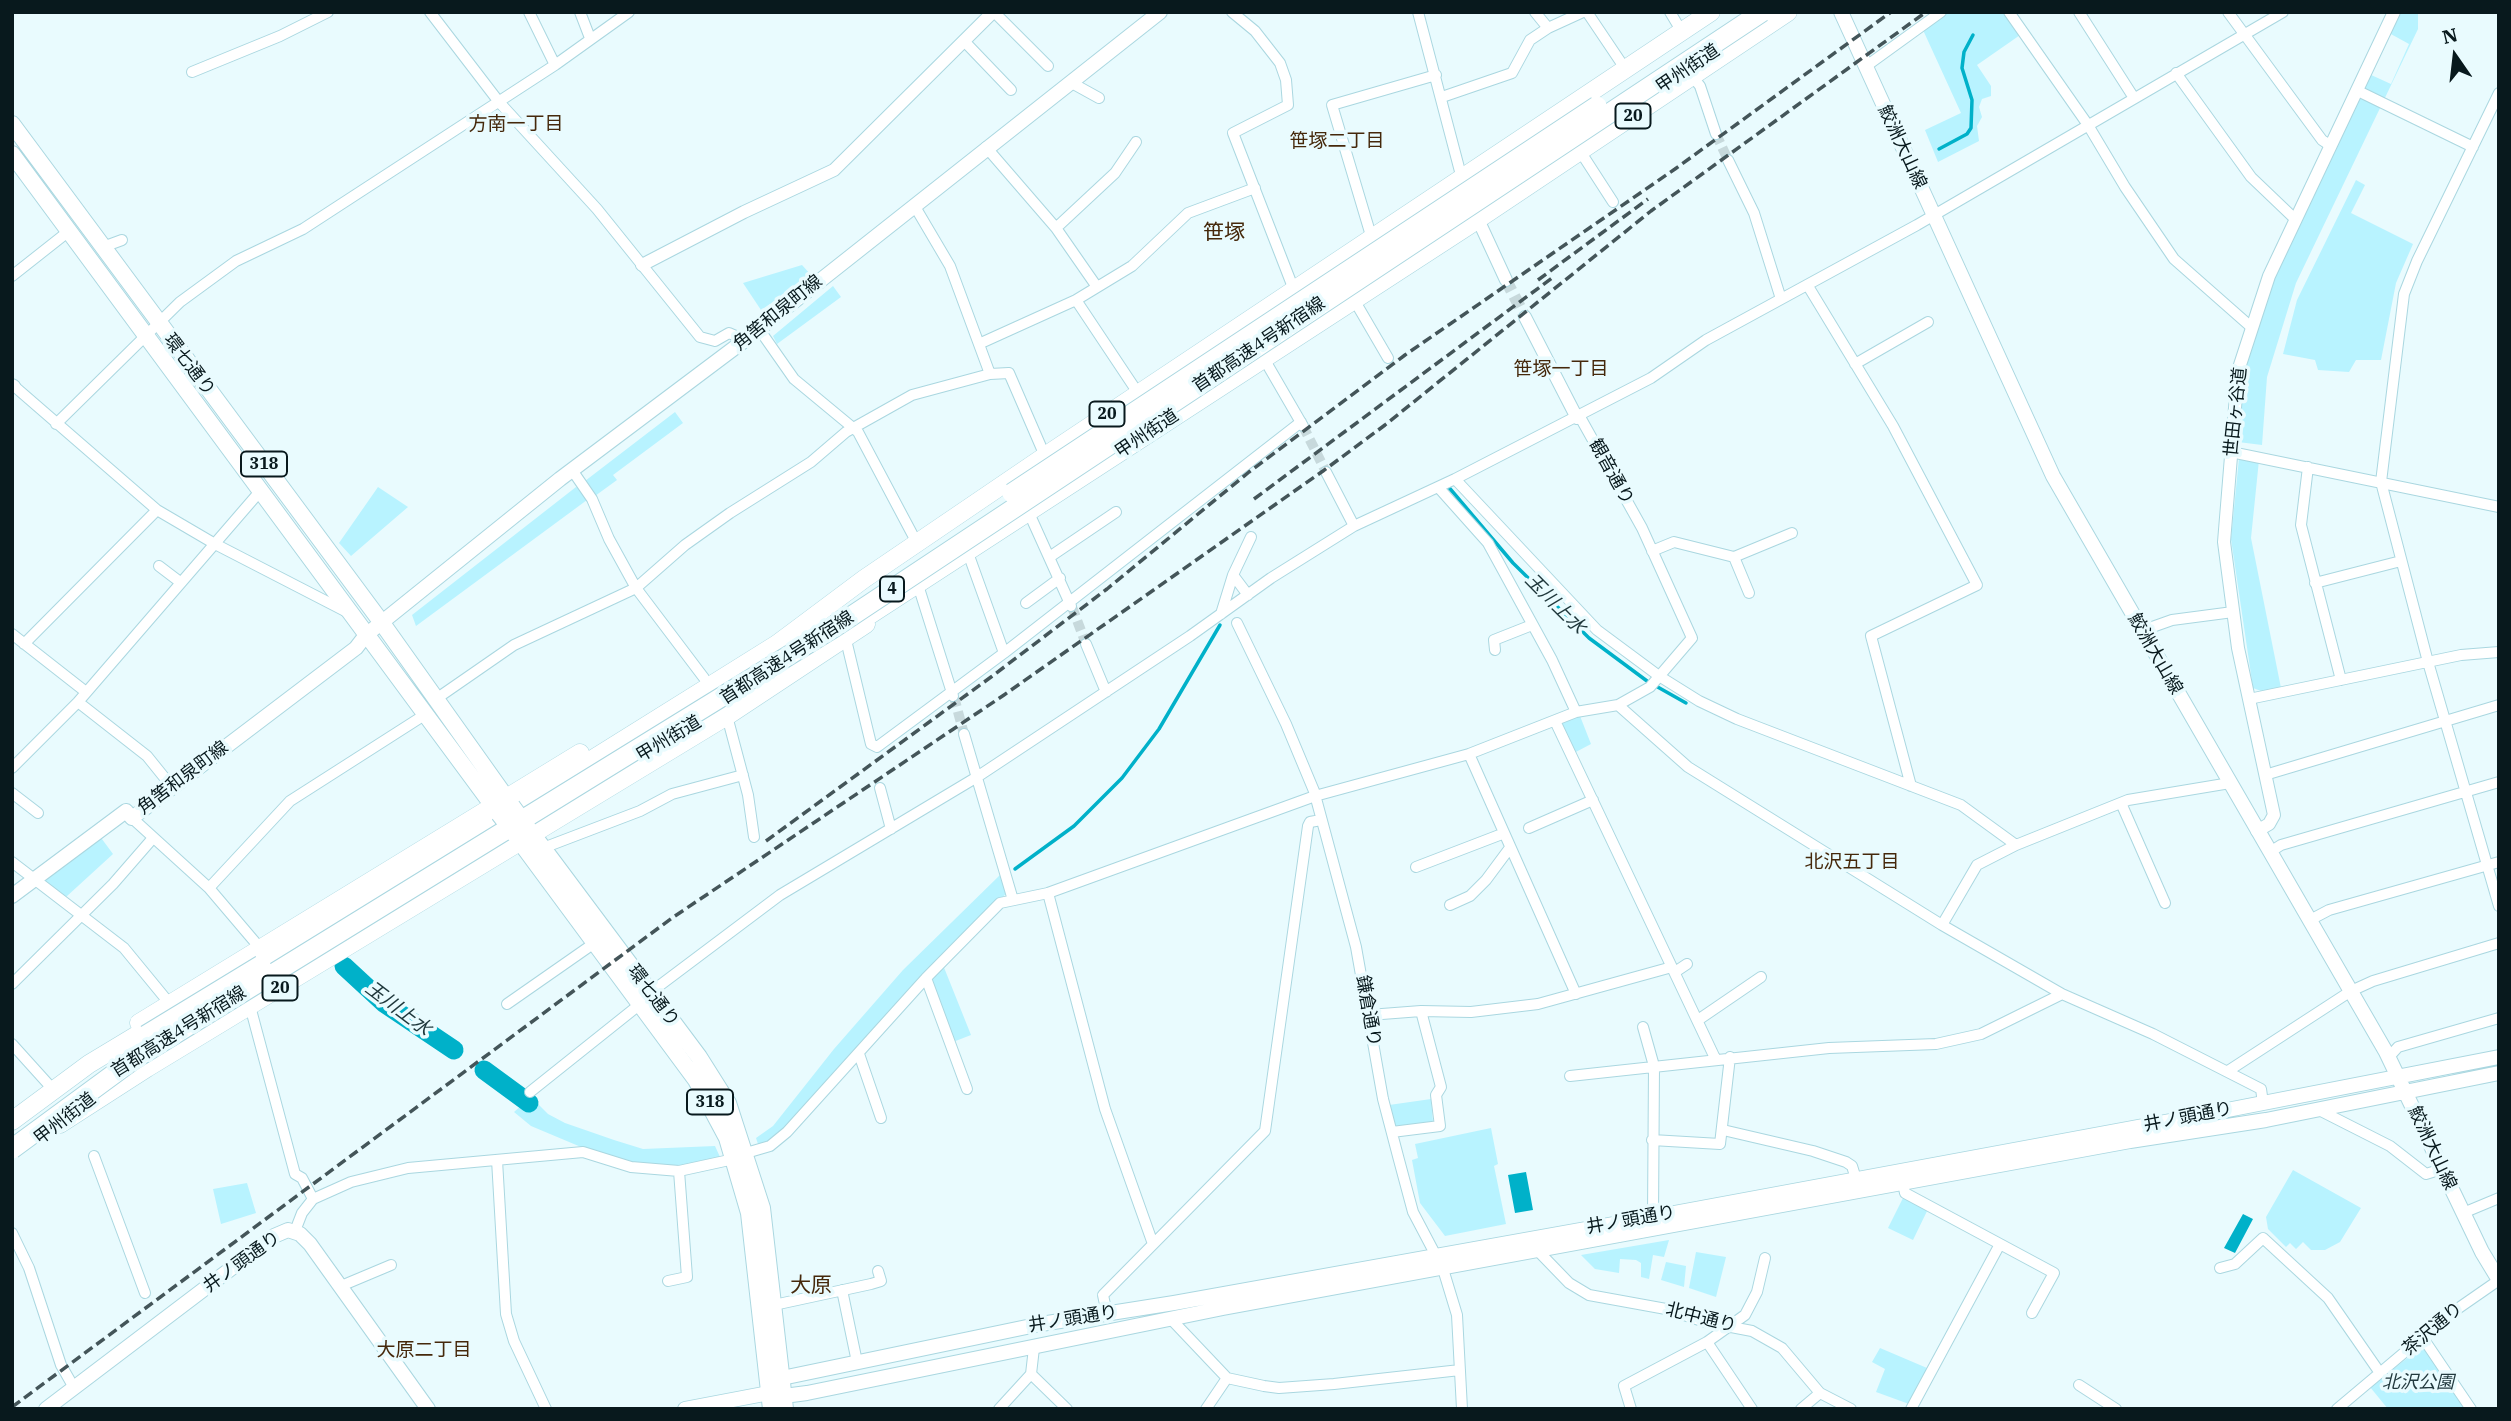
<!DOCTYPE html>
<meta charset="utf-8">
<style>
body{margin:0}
#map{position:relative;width:2511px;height:1421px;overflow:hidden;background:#e9fbfe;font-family:"IBM Plex Serif",serif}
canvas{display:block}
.frame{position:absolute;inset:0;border:14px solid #08191d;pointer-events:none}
.north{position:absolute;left:2420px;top:21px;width:70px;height:70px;-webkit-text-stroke:5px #e9fbfe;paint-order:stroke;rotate:346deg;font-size:19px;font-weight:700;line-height:28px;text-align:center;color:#08191d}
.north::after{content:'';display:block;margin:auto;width:24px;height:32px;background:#08191d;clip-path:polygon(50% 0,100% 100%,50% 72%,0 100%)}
</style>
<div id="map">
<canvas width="2511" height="1421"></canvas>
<div class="frame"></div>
<div class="north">N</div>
</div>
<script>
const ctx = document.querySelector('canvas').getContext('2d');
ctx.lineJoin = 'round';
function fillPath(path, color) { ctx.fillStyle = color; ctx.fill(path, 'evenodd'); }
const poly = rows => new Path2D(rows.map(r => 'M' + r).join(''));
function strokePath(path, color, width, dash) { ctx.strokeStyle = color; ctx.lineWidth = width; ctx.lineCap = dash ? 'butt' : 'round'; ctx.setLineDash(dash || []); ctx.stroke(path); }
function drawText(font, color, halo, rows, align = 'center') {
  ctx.font = font + ' "IBM Plex Serif","Noto Sans JP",serif'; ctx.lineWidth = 7; ctx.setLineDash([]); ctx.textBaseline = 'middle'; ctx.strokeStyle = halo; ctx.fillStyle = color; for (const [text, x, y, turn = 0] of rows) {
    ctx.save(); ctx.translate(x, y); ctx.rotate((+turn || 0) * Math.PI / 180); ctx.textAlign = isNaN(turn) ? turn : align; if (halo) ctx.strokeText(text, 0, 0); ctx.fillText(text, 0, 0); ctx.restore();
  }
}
fillPath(poly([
 [1949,12,2007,12,2023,33,1977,65,1991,86,1991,96,1982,99,1979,107,1982,117,1977,126,1979,141,1938,162,1925,130,1961,113,1923,30],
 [2398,12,2418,12,2418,29,2296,283,2267,377,2262,445,2238,442,2244,373,2268,287,2369,74,2391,84,2409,44,2389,33],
 [2356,180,2365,185,2351,213,2413,244,2396,283,2381,360,2356,360,2349,372,2318,370,2315,360,2283,354,2297,300],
 [802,265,812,276,761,310,743,283],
 [833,286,841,297,777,344,773,336],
 [675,412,683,423,613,475,617,480,595,496,585,481],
 [2239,458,2259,460,2251,538,2281,688,2261,691,2253,688,2231,539],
 [378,487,408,507,351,556,339,543],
 [576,487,581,489,587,500,416,626,412,615],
 [1580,716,1591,744,1574,753,1561,723],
 [99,835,113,854,66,897,42,880],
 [1001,874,1007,893,969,927,839,1071,775,1137,759,1147,756,1138,773,1126,834,1049,903,970],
 [943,965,971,1035,953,1042,928,980],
 [531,1097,548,1114,565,1123,614,1140,643,1149,715,1146,720,1157,691,1165,639,1165,581,1147,531,1126,514,1112],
 [1431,1099,1433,1122,1395,1126,1389,1105],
 [1491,1128,1498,1164,1494,1166,1506,1224,1445,1236,1420,1203,1412,1160,1418,1158,1415,1144],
 [2293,1170,2361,1208,2340,1242,2325,1250,2311,1250,2303,1242,2296,1249,2290,1243,2286,1247,2268,1229,2266,1217],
 [247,1183,256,1213,221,1224,213,1189],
 [1904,1196,1929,1207,1913,1240,1888,1228],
 [1669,1240,1664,1257,1653,1255,1649,1279,1641,1277,1641,1263,1636,1260,1620,1259,1619,1273,1595,1269,1581,1255],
 [1696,1252,1726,1257,1716,1297,1689,1288],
 [1666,1262,1686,1266,1684,1287,1661,1280],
 [2423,1346,2467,1409,2388,1409,2370,1387],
 [1880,1348,1927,1368,1909,1404,1876,1392,1885,1369,1872,1362]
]), '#b8f3ff');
fillPath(poly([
 [1526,1172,1533,1210,1515,1213,1508,1175],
 [2243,1214,2253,1219,2235,1253,2224,1248]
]), '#00b1c9');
strokePath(poly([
 [1939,149,1967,134,1971,128,1972,100,1962,68,1964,52,1973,35],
 [1446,484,1513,563,1589,638,1647,681,1686,703],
 [1015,869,1074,826,1122,778,1159,729,1220,625]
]), '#00b1c9', 3.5);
strokePath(poly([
 [344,966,384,1003,454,1050],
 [484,1070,529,1103]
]), '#00b1c9', 19);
strokePath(poly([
 [1716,134,1728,160],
 [1303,426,1326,472],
 [1072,607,1086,644],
 [954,697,964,734]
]), '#c7d9dc', 10, [10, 5]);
strokePath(poly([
 [1506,280,1525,317]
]), '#c7d9dc', 12, [12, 6]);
const minor = poly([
 [430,12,499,102,597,209,700,337,715,341,729,333,745,340],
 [529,12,555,65],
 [580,12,590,38],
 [994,12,1048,66],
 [1232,12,1255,31,1280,63,1286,80,1288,105,1233,133,1294,290],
 [1418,12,1462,179],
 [1535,12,1548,28],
 [1587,12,1626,70],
 [1670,12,1682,32],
 [2009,12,2088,125,2125,187,2174,259,2250,326],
 [2079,12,2134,98],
 [2228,12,2322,140,2331,146],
 [964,41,1011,90],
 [1865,67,1941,12],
 [192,72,280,36,328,12],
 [2176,73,2251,177,2296,220],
 [1692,76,1700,86,1716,134],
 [1070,82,1099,98],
 [2358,91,2473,147],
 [2499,93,2417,261,2404,294,2381,482,2428,662,2499,906],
 [1442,97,1512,73,1530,40,1548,28,1583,12],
 [986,147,1056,228,1097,287],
 [1580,151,1613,202],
 [1728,160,1754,213,1781,299],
 [914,205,950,266,990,374],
 [1056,228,1115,173,1136,142],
 [1372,239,1332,105,1436,75],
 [103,247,122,240],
 [12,276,69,231],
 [1808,286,1893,426,1977,585,1871,636,1911,786],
 [1353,298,1388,358],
 [1076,300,1138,393],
 [759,329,794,379,858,432,917,543],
 [981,343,1076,300,1132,266,1188,213,1255,188],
 [1263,357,1303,426],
 [1855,364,1928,322],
 [14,386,157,510,215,544,347,612],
 [56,424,180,302,236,261,303,229,555,65,629,12],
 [2231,452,2499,507],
 [2308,467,2301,525,2341,680],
 [572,470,592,499,609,539,636,588,704,678],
 [1326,472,1354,526],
 [1455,479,1597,630,1659,676,1699,701,1737,719,1961,805,2016,845],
 [1438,487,1488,543,1552,660,1576,712],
 [1029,513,1071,606],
 [1652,551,1674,542,1734,557,1792,533],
 [968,553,1004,653],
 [1051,556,1116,512],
 [1734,557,1749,593],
 [159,566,180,582],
 [1233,575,1248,595],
 [2315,583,2401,561],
 [918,585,953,696],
 [1026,603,1060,578],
 [1221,614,1233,575,1251,537],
 [1237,623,1286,724,1314,791,1356,947,1383,1099,1399,1160,1413,1212,1443,1269,1457,1315,1462,1409],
 [2141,631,2172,620,2233,612],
 [12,634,86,692],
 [846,640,871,744,877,747,1004,653,1301,422],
 [24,644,157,510],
 [1086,644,1106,692],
 [1495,650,1494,640,1532,625],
 [436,699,514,645,636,588,685,545,730,513,811,462,846,432,912,395,990,374,1009,373,1045,456],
 [2249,699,2461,655,2499,652],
 [78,702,147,756,172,787],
 [1618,705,1688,767,1942,925,2062,994,2153,1034,2261,1089,2263,1103],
 [727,716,748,795,754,837],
 [1555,721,1715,1058],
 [964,734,1013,900],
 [1469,754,1576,994],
 [12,768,78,702,262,489],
 [2265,775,2499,705],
 [880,788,891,829],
 [12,793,38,813],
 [2121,803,2165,903],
 [132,818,209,888,260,948],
 [1529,828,1593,800],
 [543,848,640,811,672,794,743,775],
 [2270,852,2281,845,2499,782],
 [12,862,124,948,170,1004],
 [1416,867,1502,834],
 [209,888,290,801,426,714],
 [1048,893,1105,1109,1153,1244],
 [1450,905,1470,896,1486,880,1509,849],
 [2310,920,2329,910,2499,862],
 [1942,925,1977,865,2016,845,2128,800,2230,783],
 [1675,972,1687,964],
 [926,978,967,1089],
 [12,984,113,884,153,838],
 [651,992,780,895,977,777,1190,636,1271,578,1354,526,1455,479,1651,378,1706,340,1917,225,2283,12],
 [507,1004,593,944],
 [250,1006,295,1174,302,1178,313,1199],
 [1369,1015,1421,1011,1471,1012,1538,1004,1672,967],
 [1698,1020,1761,977],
 [1643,1027,1654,1066,1653,1217],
 [12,1044,49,1085],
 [859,1054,881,1118],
 [2389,1057,2398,1047,2499,1018],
 [2228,1071,2351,991,2373,981,2499,943],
 [1570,1076,1829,1048,1936,1044,1981,1034,2062,994],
 [530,1092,639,1005],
 [2319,1110,2390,1146,2426,1174,2442,1169],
 [1723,1130,1813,1151,1846,1162,1852,1166,1856,1179],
 [1392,1132,1440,1126,1436,1095,1441,1087,1421,1011],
 [1652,1140,1720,1144,1730,1057],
 [746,1153,770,1146,787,1132,926,978,1000,903,1048,893,1315,796,1469,754,1576,712,1618,705,1650,687,1692,638,1642,528,1580,417],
 [94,1156,145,1293],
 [497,1160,506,1314,514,1341,546,1409],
 [1903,1184,1905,1193,2054,1273,2032,1313],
 [2463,1213,2499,1198],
 [295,1231,302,1213,313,1199,351,1182,408,1168,583,1152,631,1167,679,1171,734,1159],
 [12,1233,29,1268,61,1365,73,1386],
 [1539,1252,1569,1283,1589,1295,1666,1309,1705,1322,1752,1331,1782,1348,1820,1393,1851,1409],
 [2220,1268,2235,1264,2263,1238,2328,1298,2380,1373],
 [668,1281,687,1277,679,1171],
 [341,1286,391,1265],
 [842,1290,857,1362],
 [774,1305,871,1284,881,1281,878,1271],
 [1107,1314,1103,1295,1265,1131,1308,826,1310,822,1321,820],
 [1171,1319,1227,1378,1264,1386,1279,1388,1334,1384,1460,1370],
 [2423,1338,2471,1409],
 [1707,1342,1752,1409],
 [1031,1374,1067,1409],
 [2079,1385,2116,1409],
 [999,1409,1031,1374,1034,1348],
 [1206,1409,1227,1378],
 [1631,1409,1624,1386,1707,1342,1745,1315,1757,1292,1765,1258],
 [1801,1409,1820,1393],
 [1911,1409,2000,1244],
 [2337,1409,2450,1314,2499,1280]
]);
const tertiary = poly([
 [1475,213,1506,280],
 [642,265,744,212,834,170,993,12],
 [1525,317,1577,418],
 [12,385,14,386],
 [2257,831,2269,824,2274,815,2238,648,2224,542,2238,371,2269,276,2394,12]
]);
const secondary = poly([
 [1841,12,2053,476,2386,1052,2482,1252,2499,1280],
 [12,896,126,811,132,818,356,648,366,635,560,479,745,340,1160,12],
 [775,1387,782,1378,1041,1324,1174,1303,1653,1217,2176,1120,2499,1057],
 [46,1409,274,1236,288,1230,300,1234,310,1244,428,1409],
 [685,1409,769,1393,784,1396,807,1393,1223,1308,2130,1141,2266,1120,2499,1073]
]);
const primary = poly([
 [12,124,382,623,512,806],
 [12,154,499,814],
 [528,828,699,1057,728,1103,762,1208,785,1409],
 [515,835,696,1080,727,1138,749,1213,771,1409]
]);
const trunk = poly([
 [853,626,1468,226,1788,12],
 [248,969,508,812,777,644,864,579,1045,456,1711,12],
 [139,1023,580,753],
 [12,1121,89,1064,157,1023],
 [60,1124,147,1068,727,716,866,624]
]);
strokePath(minor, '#aad7e0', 12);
strokePath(tertiary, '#aad7e0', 14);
strokePath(secondary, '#aad7e0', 16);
strokePath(primary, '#aad7e0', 18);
strokePath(trunk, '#aad7e0', 19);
strokePath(minor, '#fff', 10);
strokePath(tertiary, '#fff', 12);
strokePath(secondary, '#fff', 14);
strokePath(primary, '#fff', 16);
strokePath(trunk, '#fff', 18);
strokePath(poly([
 [1538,280,1648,199],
 [1254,499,1552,278],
 [766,841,991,677,1107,589,1249,472,1405,355,1675,169,1891,12],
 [12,1407,672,918,1004,695,1323,471,1385,425,1651,211,1926,12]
]), '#445559', 3.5, [10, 5]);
const primaryBridge = poly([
 [512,806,528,828],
 [499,814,515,835]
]);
const motorwayBridge = poly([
 [1012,493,1597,106],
 [146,1035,261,965],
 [12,1149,133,1060,835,627,1762,12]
]);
strokePath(primaryBridge, '#aad7e0', 18, []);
strokePath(motorwayBridge, '#aad7e0', 21, []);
strokePath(primaryBridge, '#fff', 16);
strokePath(motorwayBridge, '#fff', 19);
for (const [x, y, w] of [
 [1633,116,35],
 [1107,414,35],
 [264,464,46],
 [892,589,24],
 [280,988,35],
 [710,1102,46]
]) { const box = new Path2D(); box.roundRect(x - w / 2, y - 12.5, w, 25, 5); ctx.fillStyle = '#e9fbfe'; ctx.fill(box); strokePath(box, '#08191d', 2); }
drawText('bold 16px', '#08191d', null, [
 ["20",1633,116],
 ["20",1107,414],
 ["318",264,464],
 ["4",892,589],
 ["20",280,988],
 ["318",710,1102]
]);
drawText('18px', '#08191d', '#e9fbfe', [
 ["甲州街道",1688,69,-34],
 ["鮫洲大山線",1902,147,65],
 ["角筈和泉町線",778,313,-39],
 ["首都高速4号新宿線",1259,345,-34],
 ["環七通り",189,365,53],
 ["世田ヶ谷道",2236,412,-84],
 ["甲州街道",1147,434,-34],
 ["観音通り",1611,472,61],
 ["鮫洲大山線",2155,654,60],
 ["首都高速4号新宿線",787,658,-33],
 ["甲州街道",669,739,-31],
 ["角筈和泉町線",183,778,-37],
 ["環七通り",653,996,53],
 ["鎌倉通り",1368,1011,80],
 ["首都高速4号新宿線",179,1032,-32],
 ["井ノ頭通り",2188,1117,-11],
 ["甲州街道",65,1119,-38],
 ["鮫洲大山線",2432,1148,65],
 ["井ノ頭通り",1631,1220,-10],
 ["井ノ頭通り",242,1262,-36],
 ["北中通り",1701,1318,14],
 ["井ノ頭通り",1073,1319,-9],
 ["茶沢通り",2433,1329,-40]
]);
drawText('italic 18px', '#233a3f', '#e9fbfe', [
 ["北沢公園",2418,1383]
]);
drawText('19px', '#45280b', '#e9fbfe', [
 ["方南一丁目",516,125],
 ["笹塚二丁目",1337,142],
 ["笹塚一丁目",1561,370],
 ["北沢五丁目",1852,863],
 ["大原二丁目",424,1351]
]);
drawText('italic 19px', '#1e363a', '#e9fbfe', [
 ["玉川上水",1555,604,45],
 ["玉川上水",398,1009,37]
]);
drawText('21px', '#45280b', '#e9fbfe', [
 ["笹塚",1224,233],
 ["大原",811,1286]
]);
</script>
